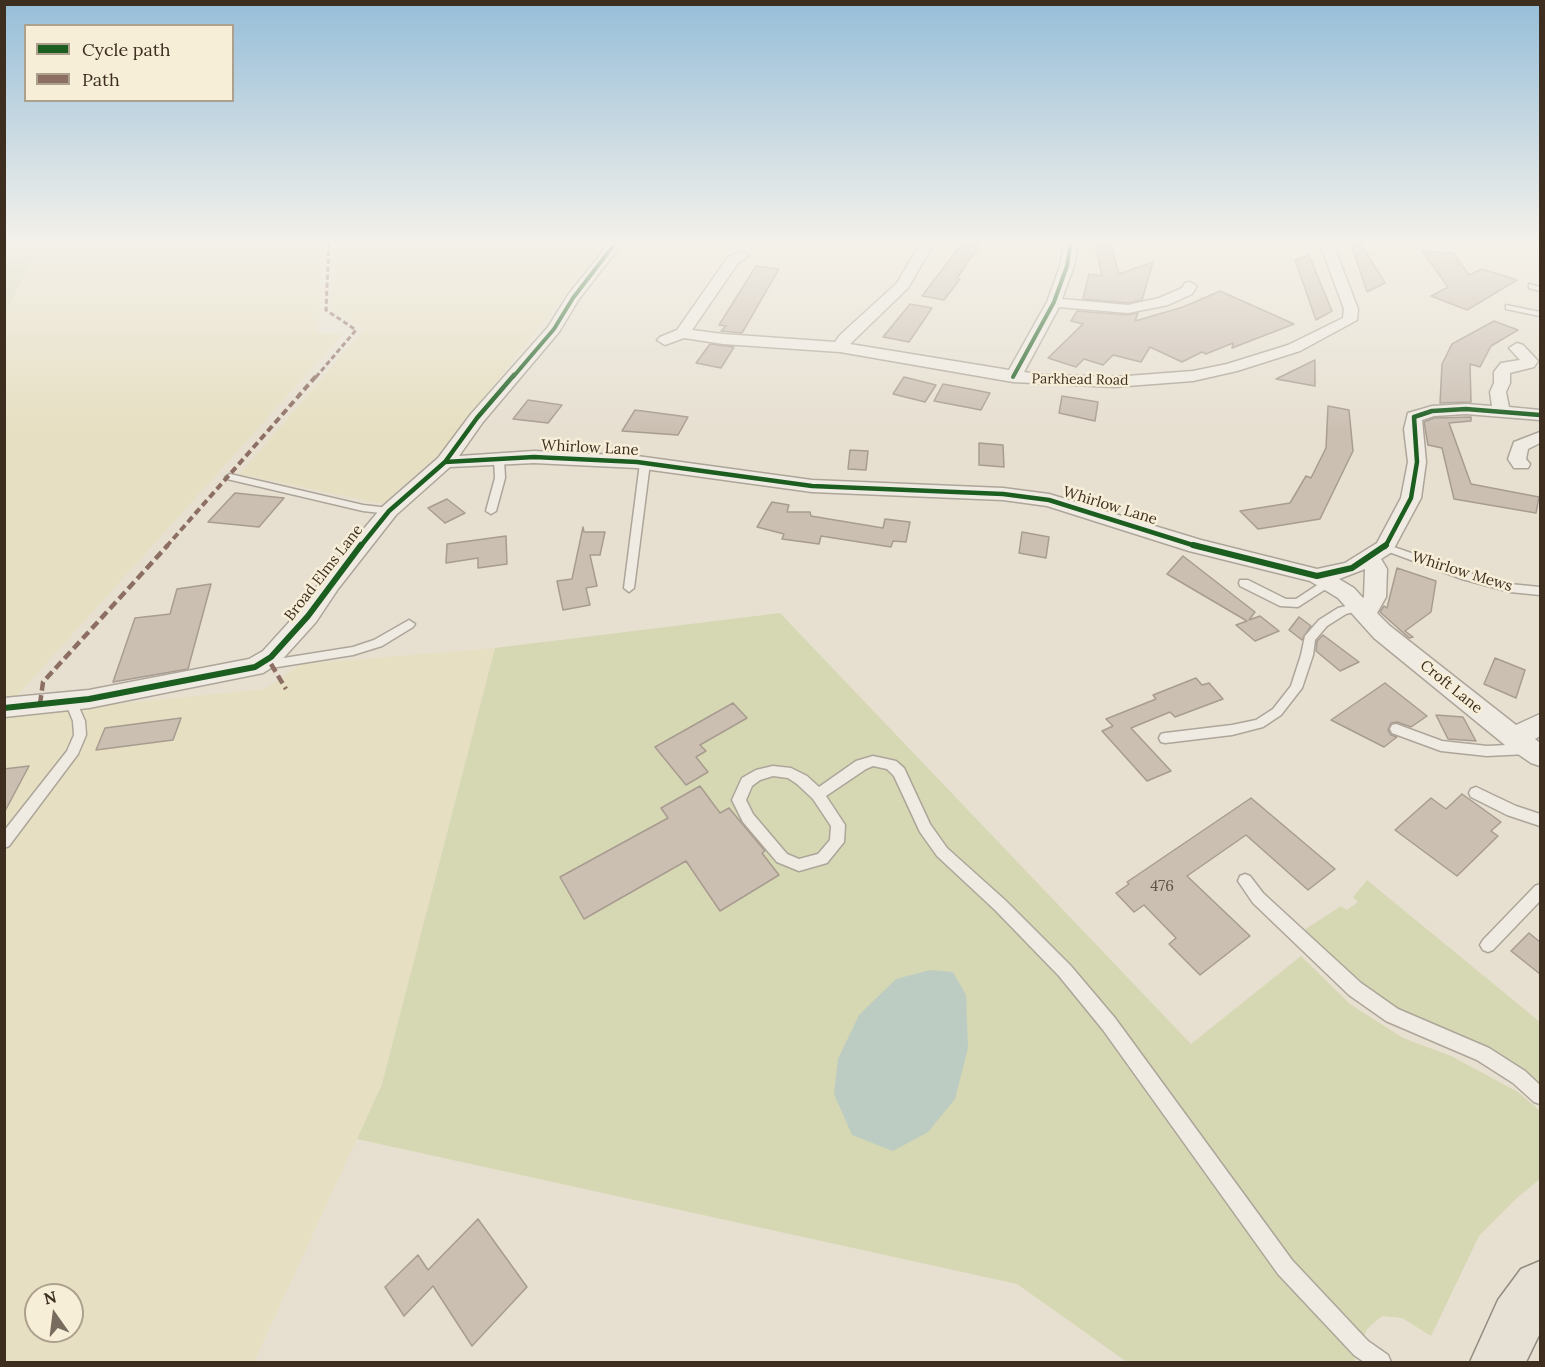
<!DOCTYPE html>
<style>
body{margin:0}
#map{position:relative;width:1545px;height:1367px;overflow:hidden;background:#e7e0d1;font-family:Lora,serif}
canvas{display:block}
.frame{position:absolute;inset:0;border:6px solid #3d2e20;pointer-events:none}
.legend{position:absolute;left:24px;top:24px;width:210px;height:78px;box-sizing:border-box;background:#f7eed8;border:2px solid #ada18e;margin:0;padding:8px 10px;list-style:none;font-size:18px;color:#3d2e20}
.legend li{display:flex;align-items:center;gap:12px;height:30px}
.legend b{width:30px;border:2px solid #ada18e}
.north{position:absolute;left:24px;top:1283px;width:60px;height:60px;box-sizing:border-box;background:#f7eed8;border:2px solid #ada18e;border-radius:50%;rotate:346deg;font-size:16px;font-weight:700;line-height:24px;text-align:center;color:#3d2e20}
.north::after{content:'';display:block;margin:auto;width:21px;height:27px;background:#786c5e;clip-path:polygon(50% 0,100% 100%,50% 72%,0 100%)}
</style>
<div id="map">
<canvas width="1545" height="1367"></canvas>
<div class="frame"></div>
<ul class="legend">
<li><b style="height:8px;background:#1b5e20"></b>Cycle path</li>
<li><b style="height:8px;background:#8d6e63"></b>Path</li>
</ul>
<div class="north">N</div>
</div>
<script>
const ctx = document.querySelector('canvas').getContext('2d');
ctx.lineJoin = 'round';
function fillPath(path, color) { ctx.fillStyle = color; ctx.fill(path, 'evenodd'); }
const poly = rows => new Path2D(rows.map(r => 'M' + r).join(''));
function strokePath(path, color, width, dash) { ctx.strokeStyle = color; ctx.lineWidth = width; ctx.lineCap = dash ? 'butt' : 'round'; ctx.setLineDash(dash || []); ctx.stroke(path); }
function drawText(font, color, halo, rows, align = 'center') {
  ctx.font = font + ' Lora,serif'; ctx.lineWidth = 5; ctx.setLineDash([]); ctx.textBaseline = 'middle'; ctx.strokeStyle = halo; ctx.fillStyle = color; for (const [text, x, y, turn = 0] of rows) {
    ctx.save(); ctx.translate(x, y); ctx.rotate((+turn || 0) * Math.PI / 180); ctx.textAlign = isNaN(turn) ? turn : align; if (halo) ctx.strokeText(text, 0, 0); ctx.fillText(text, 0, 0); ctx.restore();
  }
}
fillPath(poly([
 [43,241,321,241,323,250,318,333,344,333,15,698,5,699,5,312],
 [334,241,609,241,437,456,382,504,240,474,364,329,330,309,335,252],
 [495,648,382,1084,254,1362,5,1362,4,715,265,689,301,664],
 [36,1295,72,1295,72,1331,36,1331]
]), '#e6dfc2');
fillPath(poly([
 [4,241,43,241,5,312,4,312],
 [780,613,1191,1044,1301,956,1350,1004,1403,1038,1451,1056,1518,1092,1540,1111,1540,1179,1518,1197,1479,1236,1431,1336,1402,1318,1382,1316,1367,1329,1354,1362,1127,1362,1017,1284,357,1139,382,1084,495,648],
 [1367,880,1540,1022,1540,1090,1523,1076,1370,994,1304,930,1341,906,1347,910,1358,902,1353,897]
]), '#d6d7b3');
fillPath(poly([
 [930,970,953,972,966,995,968,1048,955,1099,928,1132,893,1151,852,1135,834,1094,838,1059,859,1015,896,979]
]), '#bcccc2');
const building = poly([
 [964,241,982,242,957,278,960,279,944,300,922,296,964,241],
 [1110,241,1119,274,1153,262,1142,300,1128,303,1083,299,1089,274,1102,276,1095,244,1110,241],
 [1350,241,1359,241,1385,283,1367,292,1350,241],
 [1422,251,1453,253,1469,275,1482,269,1517,280,1467,310,1431,296,1448,287,1422,251],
 [1309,255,1332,311,1316,320,1295,260,1309,255],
 [756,266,779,269,742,333,721,331,726,326,719,325,756,266],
 [1220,291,1294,324,1232,348,1233,343,1206,354,1202,352,1182,362,1150,347,1141,362,1113,355,1103,365,1084,359,1076,367,1048,358,1083,324,1071,321,1077,311,1128,315,1138,313,1135,321,1183,307,1220,291],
 [910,304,932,308,909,342,883,337,910,304],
 [1494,321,1518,330,1491,346,1480,367,1470,364,1471,402,1440,403,1442,364,1452,344,1494,321],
 [710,344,734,347,721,368,696,363,710,344],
 [1315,360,1315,386,1276,379,1315,360],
 [904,377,936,385,925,402,893,394,904,377],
 [943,384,975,390,990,393,981,410,934,401,943,384],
 [1062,396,1098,402,1095,421,1059,413,1062,396],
 [528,400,562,405,548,423,513,419,528,400],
 [1328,406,1349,410,1353,451,1320,519,1258,529,1240,511,1290,503,1306,476,1311,478,1326,448,1328,406],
 [635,410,688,417,678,435,622,431,635,410],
 [1471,417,1471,421,1449,423,1471,484,1539,497,1536,513,1454,499,1442,448,1428,445,1424,422,1434,418,1471,417],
 [979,443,1003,445,1004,467,979,465,979,443],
 [850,450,868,451,866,470,848,469,850,450],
 [235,493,284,498,259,527,208,522,235,493],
 [447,499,465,513,445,523,428,508,447,499],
 [772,502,789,505,787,512,810,512,811,516,883,528,885,519,910,522,906,542,893,541,891,547,821,536,819,544,782,539,784,534,757,527,772,502],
 [583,527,584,532,605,532,600,555,590,555,597,586,586,588,590,605,563,610,557,581,572,579,583,527],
 [1022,532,1049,537,1046,558,1019,553,1022,532],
 [506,536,507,564,478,568,478,558,446,563,447,544,506,536],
 [1183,556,1255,612,1249,620,1260,616,1279,631,1255,641,1236,625,1247,621,1167,574,1183,556],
 [1397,568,1436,581,1431,612,1405,631,1413,637,1409,638,1380,612,1384,606,1387,608,1397,568],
 [211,584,188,669,113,682,135,618,170,614,177,589,211,584],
 [1299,617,1311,626,1302,640,1289,630,1299,617],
 [1323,635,1359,662,1340,671,1316,651,1317,641,1323,635],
 [1495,658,1525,670,1516,698,1484,684,1495,658],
 [1196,678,1202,685,1209,683,1223,699,1175,717,1170,712,1131,728,1171,771,1147,781,1102,731,1113,726,1106,719,1156,699,1153,695,1196,678],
 [1385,683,1427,716,1411,727,1397,722,1391,723,1388,730,1391,735,1397,737,1384,747,1331,720,1385,683],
 [733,703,747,718,700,745,706,751,696,757,708,772,686,785,655,747,733,703],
 [1436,715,1463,717,1476,741,1448,739,1436,715],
 [181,718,173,740,96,750,105,728,181,718],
 [29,766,4,813,4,769,29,766],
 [700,786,720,813,729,808,765,851,762,853,779,875,720,911,686,861,584,919,560,877,668,818,661,808,700,786],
 [1462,794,1501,822,1491,831,1498,836,1457,876,1395,830,1431,798,1446,809,1462,794],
 [1251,798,1335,869,1308,890,1246,835,1187,876,1250,936,1200,975,1169,944,1176,938,1144,905,1134,912,1116,893,1129,884,1127,882,1251,798],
 [1529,933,1540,942,1540,974,1511,951,1529,933],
 [478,1219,527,1287,472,1346,433,1286,404,1316,385,1287,418,1255,428,1270,478,1219]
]);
fillPath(building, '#cbbfb2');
strokePath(building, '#a89c90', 1.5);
const service = poly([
 [1529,284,1540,287,1540,291,1529,288,1529,284],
 [1506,305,1540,312,1540,316,1506,309,1506,305],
 [499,456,504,459,505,478,496,511,491,514,486,511,495,478,494,459,499,456],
 [645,460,650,463,634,588,629,592,624,588,640,463,645,460],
 [230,474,363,505,389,508,394,511,389,514,363,511,227,479,225,477,230,474],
 [1385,544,1469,573,1510,584,1540,587,1540,595,1510,592,1462,579,1381,549,1380,547,1385,544],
 [1328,578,1332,579,1333,582,1332,585,1298,607,1280,606,1240,586,1239,583,1240,580,1248,580,1286,599,1296,599,1328,578],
 [1358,603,1362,604,1364,607,1362,610,1346,614,1327,626,1315,640,1313,655,1302,688,1281,715,1263,727,1232,735,1165,743,1161,742,1159,738,1161,734,1165,733,1232,725,1256,720,1273,709,1291,686,1301,655,1305,636,1319,620,1338,608,1358,603],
 [409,620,415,624,413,627,382,646,353,655,265,669,259,665,265,661,353,647,374,640,409,620],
 [71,696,75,698,85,721,86,735,78,754,9,846,4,848,4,831,67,751,74,735,73,721,65,701,67,698,71,696],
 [1396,724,1442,741,1487,746,1527,744,1532,745,1533,749,1532,753,1527,754,1487,756,1441,751,1392,733,1390,729,1392,725,1396,724],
 [873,756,896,761,904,768,930,824,947,848,1005,900,1071,966,1115,1018,1292,1260,1368,1341,1388,1355,1391,1362,1364,1362,1354,1355,1278,1274,1103,1030,1059,976,995,910,937,856,920,832,894,776,887,769,873,766,866,769,826,796,845,825,844,842,827,863,799,871,777,862,743,822,732,800,742,778,756,770,773,766,791,768,807,776,819,787,856,761,873,756],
 [773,776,788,778,797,784,813,799,831,826,830,840,818,854,799,859,787,854,753,814,746,800,752,786,760,780,773,776],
 [1476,787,1516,806,1540,814,1540,826,1507,815,1471,797,1469,793,1471,789,1476,787],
 [1245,874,1250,876,1263,893,1361,983,1398,1009,1489,1048,1525,1071,1540,1085,1540,1104,1534,1102,1513,1083,1477,1060,1386,1021,1349,995,1253,903,1238,881,1240,876,1245,874],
 [1540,884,1540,901,1493,950,1488,952,1483,950,1480,945,1483,940,1535,886,1540,884]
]);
const minor = poly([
 [611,241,624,241,579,299,559,332,483,422,459,456,534,451,637,456,812,480,1003,488,1049,494,1201,540,1317,569,1345,563,1377,543,1401,498,1408,462,1404,429,1408,413,1432,406,1466,404,1492,406,1490,392,1494,383,1494,372,1501,363,1520,360,1509,348,1517,343,1523,345,1538,361,1534,367,1510,373,1510,383,1506,392,1509,407,1540,410,1540,420,1466,414,1434,416,1422,420,1426,462,1421,498,1392,552,1381,559,1387,569,1386,597,1377,613,1390,626,1516,725,1540,714,1540,736,1535,739,1540,743,1540,766,1531,763,1505,745,1374,638,1338,598,1310,581,1189,551,1047,506,1003,500,812,492,637,468,534,463,450,467,396,515,338,589,316,622,279,663,263,673,89,708,4,717,4,698,89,690,249,659,263,651,300,610,322,579,382,507,438,458,471,414,548,327,568,295,611,241],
 [1365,569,1364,597,1363,598,1354,588,1339,579,1365,569],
 [922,241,935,241,908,288,850,344,1009,370,1047,302,1060,266,1065,241,1078,241,1074,266,1062,299,1128,305,1159,298,1182,288,1185,283,1190,282,1197,286,1192,294,1168,305,1128,313,1059,307,1024,372,1043,375,1114,377,1193,371,1227,364,1288,345,1343,318,1344,309,1319,241,1332,241,1358,309,1357,320,1300,351,1237,371,1193,381,1114,387,1013,382,840,352,723,344,684,338,665,345,657,340,660,337,677,330,728,257,742,251,749,255,738,263,692,330,723,334,835,342,840,335,897,283,922,241],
 [1540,432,1540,443,1528,449,1526,459,1530,464,1528,468,1514,468,1508,459,1514,442,1540,432]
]);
const primary = poly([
 [1540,1261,1540,1333,1526,1362,1470,1362,1498,1300,1521,1269,1540,1261]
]);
strokePath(service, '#ada599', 3);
strokePath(minor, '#ada599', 3);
strokePath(primary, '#928b80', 3);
fillPath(service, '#efebe3');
fillPath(minor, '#efebe3');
fillPath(primary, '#e6e1d4');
strokePath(poly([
 [316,377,356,330,326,310,329,241]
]), '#8d6e63', 3, [5, 3]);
strokePath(poly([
 [166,547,317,375]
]), '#8d6e63', 4, [7, 4]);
strokePath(poly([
 [271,664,286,689],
 [40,704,43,682,168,545]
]), '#8d6e63', 4.5, [9, 4.5]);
strokePath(poly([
 [513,377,554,329,573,298,617,241],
 [1013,377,1054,302,1067,266,1071,241]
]), '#1b5e20', 4);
strokePath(poly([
 [445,462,534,457,637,462,812,486,1003,494,1049,500,1199,547],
 [360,547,389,511,445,462,477,418,514,375],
 [1385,547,1411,498,1417,462,1414,417,1432,411,1466,409,1540,415]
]), '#1b5e20', 4.5);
strokePath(poly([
 [1193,545,1317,576,1352,568,1386,545],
 [4,708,89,699,255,667,271,657,308,616,361,545]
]), '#1b5e20', 6);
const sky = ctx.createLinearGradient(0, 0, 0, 432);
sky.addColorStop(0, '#96bed9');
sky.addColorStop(0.56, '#f4f1ea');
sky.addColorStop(1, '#f4f1ea00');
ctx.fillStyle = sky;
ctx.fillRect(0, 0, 1545, 432);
drawText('14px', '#3d2e20', '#f7eed8', [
 ["Parkhead Road",1080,380,1]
]);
drawText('15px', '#3d2e20', '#f7eed8', [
 ["Whirlow Lane",590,448,3],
 ["Whirlow Lane",1110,506,17],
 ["Whirlow Mews",1462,572,17],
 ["Broad Elms Lane",324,573,-52],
 ["Croft Lane",1451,687,39]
]);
drawText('15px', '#605244', null, [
 ["476",1162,887]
]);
</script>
